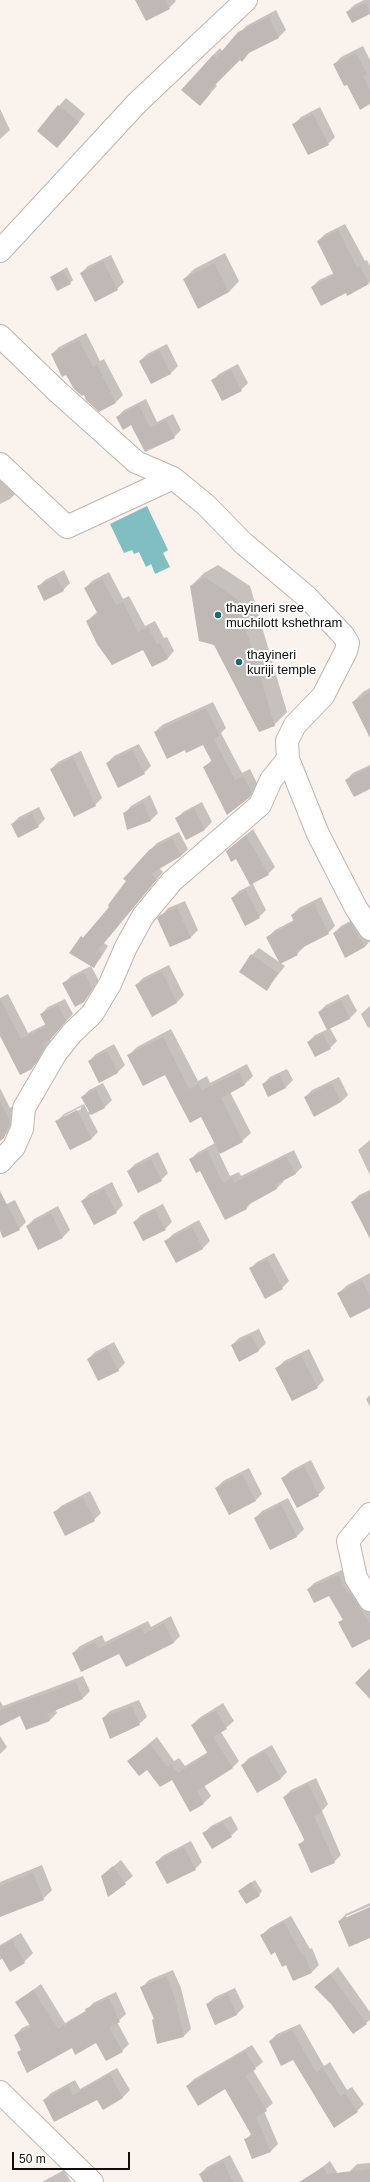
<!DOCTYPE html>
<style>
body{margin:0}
#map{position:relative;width:370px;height:2182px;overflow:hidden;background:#f9f2ed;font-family:Arial,sans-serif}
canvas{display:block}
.scale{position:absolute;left:12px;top:2152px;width:118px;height:18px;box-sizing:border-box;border:2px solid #0f0c0b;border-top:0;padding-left:5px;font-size:12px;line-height:14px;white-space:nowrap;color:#0f0c0b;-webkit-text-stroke:3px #fff;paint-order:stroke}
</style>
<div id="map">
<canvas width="370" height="2182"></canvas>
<div class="scale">50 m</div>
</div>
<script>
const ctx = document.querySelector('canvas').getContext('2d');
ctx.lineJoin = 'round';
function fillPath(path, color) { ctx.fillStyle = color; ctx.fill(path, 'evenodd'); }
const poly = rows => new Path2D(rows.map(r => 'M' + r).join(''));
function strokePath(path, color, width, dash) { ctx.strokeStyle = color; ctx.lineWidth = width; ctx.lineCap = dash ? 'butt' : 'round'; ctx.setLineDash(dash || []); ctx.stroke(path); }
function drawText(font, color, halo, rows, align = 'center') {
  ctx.font = font + ' Arial,sans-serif'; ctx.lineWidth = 4; ctx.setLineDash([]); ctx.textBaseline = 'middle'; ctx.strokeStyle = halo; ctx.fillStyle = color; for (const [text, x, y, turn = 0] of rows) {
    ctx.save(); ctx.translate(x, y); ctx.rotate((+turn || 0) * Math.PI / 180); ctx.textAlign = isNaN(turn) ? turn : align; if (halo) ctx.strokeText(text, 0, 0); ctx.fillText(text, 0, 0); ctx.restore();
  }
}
fillPath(poly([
 [147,506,168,550,163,553,170,567,155,574,151,564,146,567,139,552,134,554,132,550,124,553,110,524]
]), '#81bec1');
fillPath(poly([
 [136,0,175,0,176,1,169,8],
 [364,0,370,0,370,13,353,22,347,12,354,5],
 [276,10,286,30,279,37,251,51,240,59,215,84,217,86,206,98,183,90,213,55,220,48,223,52,246,26],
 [363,46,370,60,370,103,347,83,334,65,341,57],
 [66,98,85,114,64,140,38,131],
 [320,107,335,137,328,144,294,124,301,117],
 [0,109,10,130,0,139],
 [345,224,365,261,367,260,370,266,370,282,346,291,312,287,319,280,334,273,318,241,325,234],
 [225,253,239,281,229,292,184,279,194,269],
 [111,255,124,282,117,289,81,273,88,266],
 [67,267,73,280,70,283,51,277],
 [86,333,100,361,104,359,123,395,116,402,84,394,52,354,59,347],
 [167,344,178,366,171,373,151,383,140,361,147,354],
 [238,364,248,383,241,390,212,381,219,374],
 [146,399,157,422,173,414,181,430,174,437,131,424,117,417,124,410],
 [0,468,17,492,10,499,0,504],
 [218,565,250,586,287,712,274,725,191,586,204,573],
 [64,570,70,583,63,590,38,587,45,580],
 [109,572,123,599,129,596,145,626,155,621,164,638,167,637,174,651,168,658,152,666,144,648,87,621,97,612,85,588,92,581],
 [370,688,370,736,353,702,363,692],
 [213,702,226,728,221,733,242,773,250,769,258,785,249,797,204,767,212,760,203,744,185,748,155,732,162,725],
 [139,744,151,766,144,773,107,763,114,756],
 [81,751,102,798,95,805,51,769,58,762],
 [370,765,370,787,346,780,353,773],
 [150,795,158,813,151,820,128,829,124,814,131,806],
 [202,802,212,822,205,829,186,839,176,819,183,812],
 [39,807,45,819,38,826,12,824,19,817],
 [253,829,275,867,268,874,252,882,266,910,259,917,232,898,239,891,251,885,237,858,227,851],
 [179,832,188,849,181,856,159,868,163,872,104,943,108,946,100,959,93,966,70,952,111,906,149,851,157,843],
 [321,897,335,926,328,933,304,946,304,947,297,954,268,937,275,930,294,920,292,915,299,908],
 [185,901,198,930,191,937,171,946,161,916,168,908],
 [358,917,370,937,370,941,365,947,334,933,341,926],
 [259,948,285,966,266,990,252,955],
 [169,965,184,995,177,1002,152,1015,136,985,143,978],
 [91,966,99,981,84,1002,64,983,71,976],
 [8,994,28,1033,46,1024,41,1014,48,1007,65,999,73,1014,50,1039,51,1041,39,1061,31,1068,0,1033,0,998],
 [348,994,357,1011,350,1018,330,1028,337,1041,330,1048,308,1042,315,1035,328,1029,319,1012,326,1005],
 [370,1006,370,1027,368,1028,361,1014],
 [171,1029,198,1081,207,1076,210,1083,247,1064,253,1076,245,1084,230,1092,251,1133,242,1141,219,1153,230,1176,239,1172,241,1176,294,1150,302,1167,295,1174,283,1180,284,1181,277,1188,253,1200,247,1208,225,1219,201,1170,190,1160,197,1153,215,1143,202,1116,165,1074,129,1055,137,1047],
 [114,1044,125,1065,118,1072,99,1081,89,1061,96,1054],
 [287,1069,293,1080,286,1087,269,1096,263,1084,270,1077],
 [339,1077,348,1095,341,1102,305,1097,312,1090],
 [103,1083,112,1100,105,1107,89,1115,98,1132,91,1139,57,1121,64,1114,84,1104,88,1112,90,1111,82,1097,89,1090],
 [81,1107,81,1109,64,1118,64,1116],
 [0,1088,10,1108,13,1106,17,1114,11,1130,0,1139],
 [370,1140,370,1175,358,1150],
 [158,1152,168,1173,161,1180,128,1171,135,1164],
 [112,1182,123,1205,116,1212,82,1201,89,1194],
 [370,1190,370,1222,352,1202,359,1195],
 [15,1200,26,1222,19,1229,0,1229,0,1207],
 [163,1204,172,1222,165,1229,134,1222,141,1215],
 [58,1206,70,1230,63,1237,39,1249,27,1226,34,1219],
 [199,1220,210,1241,203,1248,176,1262,166,1241,173,1234],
 [274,1253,289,1281,282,1288,250,1269,257,1262],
 [370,1273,370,1307,339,1293,346,1286],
 [259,1329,266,1343,259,1350,239,1360,232,1345,239,1338],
 [114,1342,125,1363,118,1370,88,1359,95,1352],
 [309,1349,324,1380,317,1387,293,1400,277,1368,284,1361],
 [370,1395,370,1407,366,1399],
 [311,1460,325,1488,318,1495,283,1478,290,1471],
 [249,1468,262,1494,255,1501,216,1488,223,1481],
 [90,1491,101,1513,94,1520,54,1513,61,1506],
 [288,1498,304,1529,297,1536,271,1549,255,1518,262,1511],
 [344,1569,370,1606,370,1638,340,1623,343,1619,330,1594,308,1589,314,1583],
 [171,1616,180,1636,173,1643,73,1653,80,1646,102,1635,105,1642,148,1621,151,1627],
 [83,1676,90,1691,83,1698,55,1709,57,1713,50,1720,21,1715,0,1725,0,1701,3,1706],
 [139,1700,147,1717,139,1724,103,1718,110,1711],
 [223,1703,234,1721,221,1732,239,1761,232,1768,204,1785,211,1796,204,1803,172,1779,128,1761,157,1737,174,1761,179,1758,185,1766,208,1752,192,1725,199,1718],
 [0,1736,7,1747,0,1754],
 [272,1745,287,1772,280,1779,242,1765,249,1758],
 [316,1778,328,1804,322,1811,341,1855,334,1862,299,1845,305,1839,284,1797,291,1790],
 [231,1816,238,1829,231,1836,204,1833,211,1826],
 [191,1841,202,1862,195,1869,156,1862,164,1855],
 [121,1860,133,1876,109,1896,102,1876],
 [42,1865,52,1890,43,1899,0,1916,0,1882],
 [255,1880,262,1891,259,1895,239,1891],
 [370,1903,370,1906,346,1916,346,1918,370,1908,370,1937,339,1921,346,1914],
 [291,1916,310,1949,312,1948,319,1965,312,1972,294,1979,287,1963,262,1935,269,1928],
 [21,1933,33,1953,24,1962,10,1970,3,1958,0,1960,0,1945],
 [338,1967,370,2012,370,2020,366,2023,332,2004,316,1987],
 [173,1970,181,1988,191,2029,184,2036,158,2042,153,2020,155,2018,142,1987,149,1980],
 [41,1984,65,2023,87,2010,93,2003,116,1992,126,2014,117,2022,129,2044,122,2051,96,2042,72,2047,19,2052,22,2049,15,2035,22,2028,31,2024,17,2002],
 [235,1988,244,2007,237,2014,216,2023,207,2004,215,1997],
 [300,2024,324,2066,330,2062,347,2090,352,2087,364,2104,357,2111,270,2041,277,2034],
 [252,2045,263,2062,253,2070,273,2103,264,2111,278,2144,271,2151,253,2157,245,2140,252,2133,226,2088,187,2086,194,2079],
 [117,2068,130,2090,123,2097,103,2108,98,2099,44,2100,51,2093,75,2080,80,2089],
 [230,2155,244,2182,205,2182,200,2174,207,2167],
 [330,2161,343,2182,312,2182,309,2177],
 [370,2163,370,2182,352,2182,350,2171,357,2164],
 [64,2170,71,2182,42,2182]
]), '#0003');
fillPath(poly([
 [135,0,165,0,170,9,146,21],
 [366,2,370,14,352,23,346,12],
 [269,17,279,38,249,53,242,62,240,60,209,91,211,93,200,106,181,90,213,55,216,58,238,32],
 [356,53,367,74,363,76,370,90,370,104,360,110,347,85,344,86,333,64],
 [58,105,79,122,57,148,37,131],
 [313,114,329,145,308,155,292,124],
 [338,230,357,267,360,266,369,284,347,296,346,293,321,306,311,287,334,275,317,241],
 [103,261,118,290,95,302,80,273],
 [214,263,229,292,198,309,183,279],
 [63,270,71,284,57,291,50,277],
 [79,340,93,367,97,365,116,403,99,412,86,400,84,395,82,396,74,389,66,375,62,377,51,354],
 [159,350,171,374,151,384,139,361],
 [231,370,242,391,222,401,211,380],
 [139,405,150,428,166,420,175,438,145,452,131,425,123,430,116,417],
 [56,577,64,591,44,601,37,586],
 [205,577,237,599,275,726,259,732,214,645,199,641,190,586],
 [102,578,116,605,123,602,138,632,148,627,157,644,160,643,168,659,152,667,143,650,112,665,97,644,86,621,98,614,84,588],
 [370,692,370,738,352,702],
 [206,708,220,736,214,739,235,780,243,776,252,793,250,797,227,815,203,767,212,762,203,745,186,753,185,750,167,759,154,732],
 [132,750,145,774,118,788,106,763],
 [73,757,96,806,74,817,50,769],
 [370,767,370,789,354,797,345,780],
 [143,802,151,821,127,830,123,813],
 [194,808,205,830,186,840,175,818],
 [32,813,39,827,18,838,11,824],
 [246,835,269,875,250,885,236,859,231,862,226,851],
 [172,838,181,856,151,874,157,879,98,950,102,954,94,968,69,953,81,936,83,938,109,907,108,905,126,881,123,879,149,850],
 [246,890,260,918,245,926,231,898],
 [314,903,329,934,296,951,298,955,280,964,266,937,294,922,291,915],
 [177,907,191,938,170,947,157,918,160,915],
 [351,923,365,947,345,958,333,933],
 [251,954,278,973,267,991,239,972],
 [162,971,177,1003,152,1017,135,985],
 [84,972,92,989,84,1002,75,1007,62,983],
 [0,998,21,1039,46,1026,40,1014,58,1005,66,1021,51,1039,42,1044,44,1048,32,1069,20,1075,0,1036],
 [341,1000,350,1019,327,1030,318,1012],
 [323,1034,331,1049,315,1057,307,1042],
 [163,1037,189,1089,199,1084,202,1090,239,1072,245,1085,221,1098,243,1142,220,1154,201,1117,190,1123,165,1075,143,1086,127,1055],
 [107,1051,118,1073,99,1083,88,1061],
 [279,1075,286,1088,268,1097,262,1084],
 [332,1083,341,1102,314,1117,304,1097],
 [96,1089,105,1108,91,1115,81,1097],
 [0,1101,10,1121,4,1138,0,1141],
 [77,1110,92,1139,70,1150,55,1121],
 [207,1150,223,1183,232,1178,234,1183,286,1156,296,1174,275,1185,277,1189,246,1206,247,1209,225,1220,200,1171,196,1173,189,1159],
 [151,1159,162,1181,138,1193,127,1171],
 [104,1189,117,1213,94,1225,81,1201],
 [0,1191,20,1230,3,1238,0,1231],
 [370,1192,370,1239,351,1202],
 [155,1210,166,1230,143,1241,133,1222],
 [51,1213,63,1238,38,1250,26,1226],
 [192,1227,203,1249,176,1263,164,1241],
 [267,1259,283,1289,265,1299,249,1268],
 [362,1280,370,1296,370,1308,350,1318,337,1293],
 [251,1335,259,1351,239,1362,231,1345],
 [107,1348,119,1371,98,1381,87,1359],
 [301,1355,318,1388,292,1401,275,1368],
 [304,1466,319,1496,297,1508,281,1478],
 [242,1474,256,1501,229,1515,215,1488],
 [83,1497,95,1521,65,1536,53,1512],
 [281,1504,297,1537,270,1550,254,1518],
 [338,1575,347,1593,350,1592,370,1624,370,1639,352,1648,338,1622,343,1620,329,1596,314,1603,307,1589],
 [164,1623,174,1643,126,1667,119,1654,81,1672,72,1653,95,1642,98,1649,141,1627,144,1634],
 [370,1668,370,1699,355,1683],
 [76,1682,83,1699,47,1714,50,1721,26,1730,20,1716,0,1726,0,1710],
 [132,1706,140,1725,110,1739,102,1718],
 [216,1710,227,1729,213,1737,233,1768,197,1791,204,1804,190,1812,172,1780,160,1787,147,1770,139,1776,127,1761,150,1744,167,1767,171,1764,178,1773,208,1754,191,1725],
 [265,1751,281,1779,257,1793,241,1765],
 [308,1784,322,1812,314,1816,335,1863,311,1873,298,1844,305,1841,283,1797],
 [223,1822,232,1837,212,1849,202,1833],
 [184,1847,196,1870,167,1884,155,1862],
 [113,1866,126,1884,108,1897,101,1876],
 [33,1873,44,1900,0,1917,0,1886],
 [251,1882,260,1896,246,1904,238,1891],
 [370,1907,370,1938,349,1947,338,1921],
 [284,1922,302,1955,304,1954,312,1973,293,1981,286,1965,282,1967,275,1952,271,1955,260,1935],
 [12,1940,25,1963,10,1972,0,1955,0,1947],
 [330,1974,367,2024,353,2034,331,2004,314,1987],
 [166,1976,174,1995,184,2037,157,2044,152,2020,154,2019,140,1987],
 [33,1990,58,2029,86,2012,85,2009,109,1998,120,2022,109,2027,123,2052,106,2061,96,2043,75,2055,72,2048,27,2073,17,2052,21,2050,14,2035,31,2027,15,2002],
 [228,1994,237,2015,215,2025,206,2004],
 [292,2030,316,2072,323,2068,340,2096,345,2093,358,2112,334,2128,293,2060,281,2066,269,2041],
 [245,2051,256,2069,246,2076,267,2111,256,2117,271,2152,252,2159,244,2139,252,2136,225,2089,198,2106,186,2086],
 [110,2074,123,2098,103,2110,97,2100,54,2122,43,2100,68,2086,73,2095],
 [223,2161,233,2182,203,2182,199,2174],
 [323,2167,327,2174,370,2169,370,2182,299,2182]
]), '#bfb8b4');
const minor = poly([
 [0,336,57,391,136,462,173,478,206,505,243,543,307,597,343,635,348,643,346,651,323,696,295,725,287,741,288,759,318,834,356,908,370,929],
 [0,464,67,527,173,478],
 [0,1162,14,1147,22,1129,24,1108,56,1053,72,1033,92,1014,110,984,126,947,143,916,172,881,260,805,271,780,288,759],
 [370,1514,348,1541,356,1578,370,1600],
 [0,2092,92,2182]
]);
const major = poly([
 [0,251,138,102,246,0]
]);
strokePath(minor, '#beb6b2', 24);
strokePath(major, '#beb6b2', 24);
strokePath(minor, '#fff', 22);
strokePath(major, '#fff', 22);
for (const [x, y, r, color] of [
 [218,615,4,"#1d6a6e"],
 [239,662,4,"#1d6a6e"]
]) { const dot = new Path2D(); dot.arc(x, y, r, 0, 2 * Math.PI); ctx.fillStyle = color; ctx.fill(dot); strokePath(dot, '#fff', 1.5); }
drawText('13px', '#0f0c0b', '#fff', [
 ["thayineri sree",226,608],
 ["muchilott kshethram",226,623],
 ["thayineri",247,655],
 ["kuriji temple",247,670]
], 'left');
</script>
